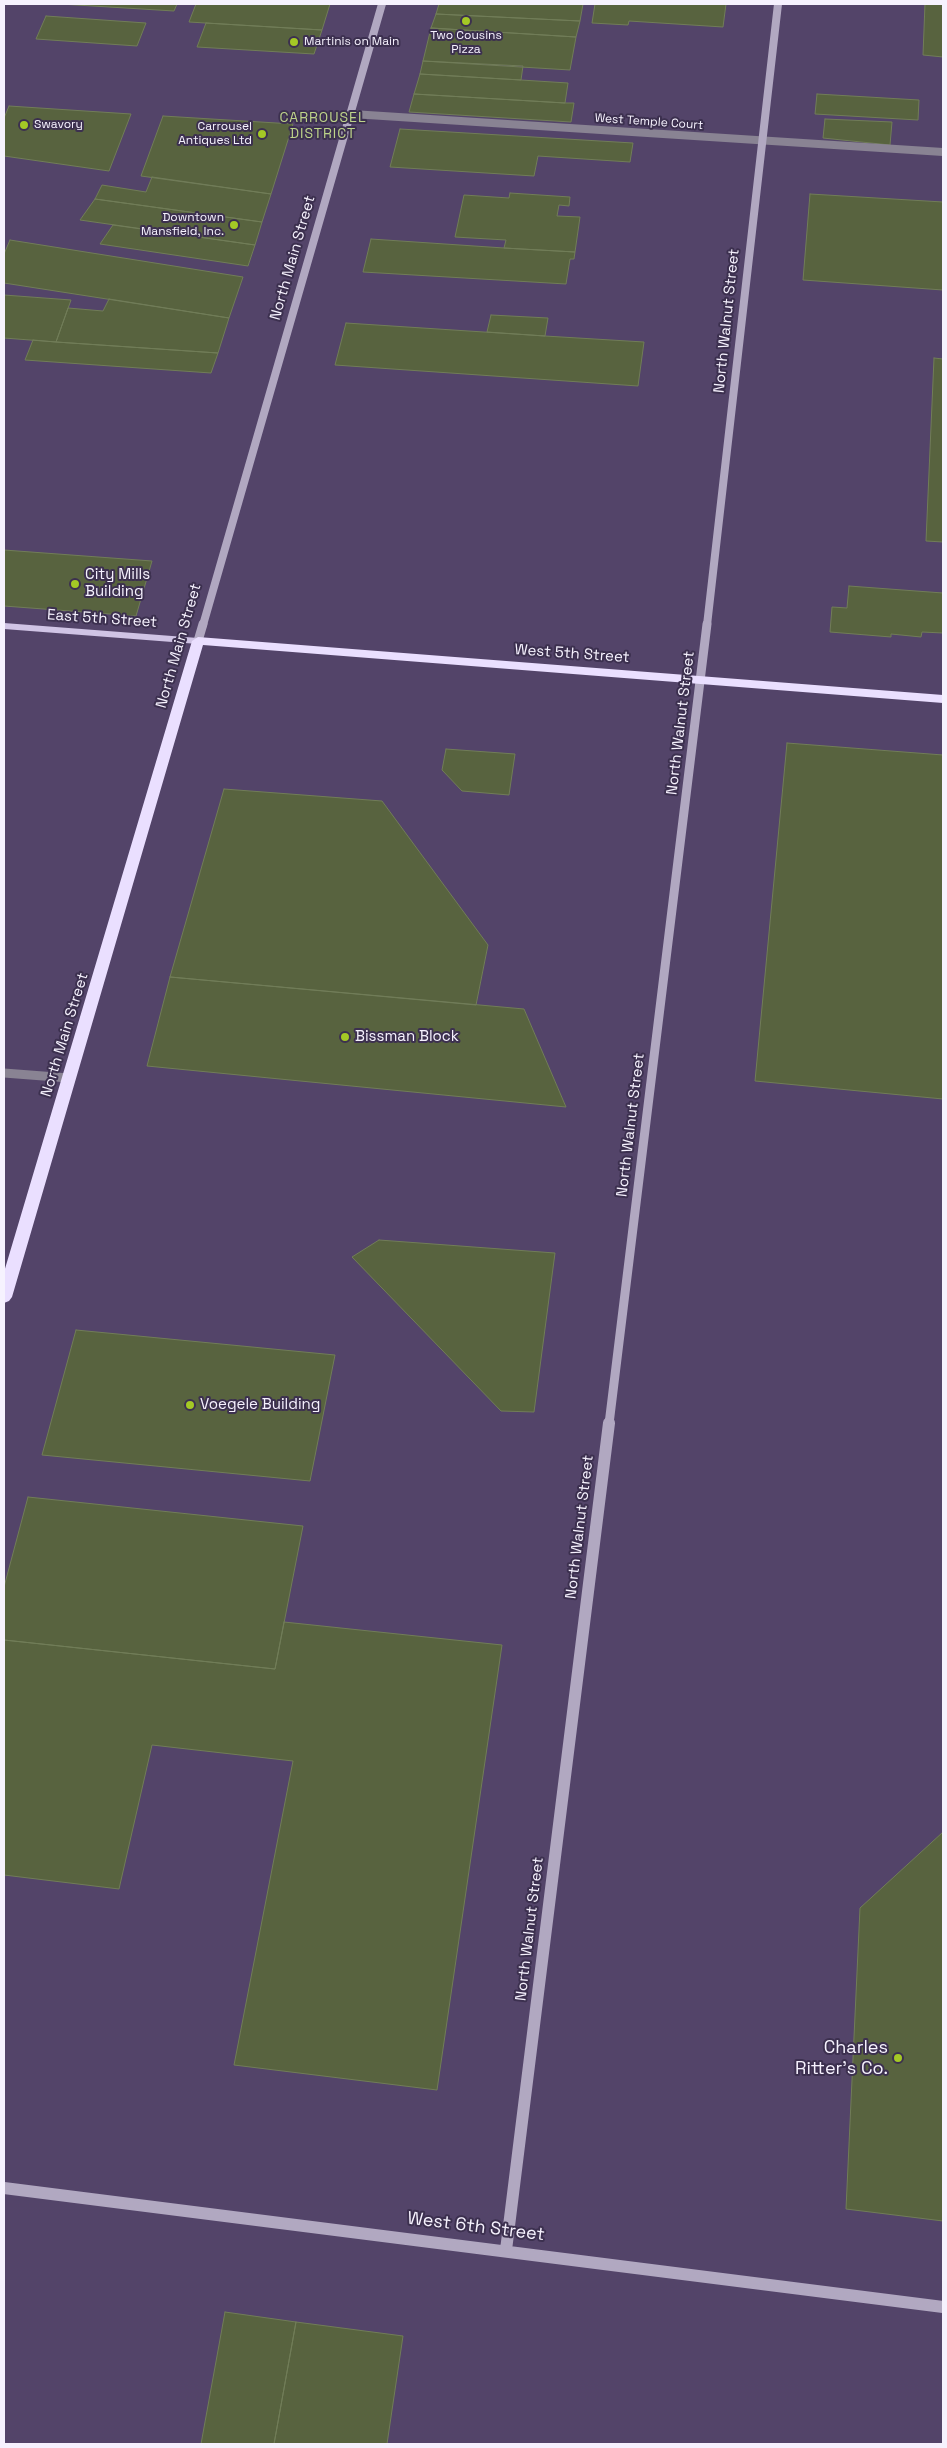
<!DOCTYPE html>
<style>
body{margin:0}
#map{position:relative;width:947px;height:2448px;overflow:hidden;background:#473a5a;font-family:"Space Grotesk",sans-serif}
canvas{display:block}
.frame{position:absolute;inset:0;border:5px solid #f6f2fe;pointer-events:none}
</style>
<div id="map">
<canvas width="947" height="2448"></canvas>
<div class="frame"></div>
</div>
<script>
const ctx = document.querySelector('canvas').getContext('2d');
ctx.lineJoin = 'round';
function fillPath(path, color) { ctx.fillStyle = color; ctx.fill(path, 'evenodd'); }
const poly = rows => new Path2D(rows.map(r => 'M' + r).join(''));
function strokePath(path, color, width, dash) { ctx.strokeStyle = color; ctx.lineWidth = width; ctx.lineCap = dash ? 'butt' : 'round'; ctx.setLineDash(dash || []); ctx.stroke(path); }
function drawText(font, color, halo, rows, align = 'center') {
  ctx.font = font + ' "Space Grotesk",sans-serif'; ctx.lineWidth = 4; ctx.setLineDash([]); ctx.textBaseline = 'middle'; ctx.strokeStyle = halo; ctx.fillStyle = color; for (const [text, x, y, turn = 0] of rows) {
    ctx.save(); ctx.translate(x, y); ctx.rotate((+turn || 0) * Math.PI / 180); ctx.textAlign = isNaN(turn) ? turn : align; if (halo) ctx.strokeText(text, 0, 0); ctx.fillText(text, 0, 0); ctx.restore();
  }
}
fillPath(poly([
 [4,4,943,4,943,2444,4,2444]
]), '#534469');
const building = poly([
 [60,4,177,4,174,11,60,4],
 [196,4,330,4,322,30,189,22,196,4],
 [439,4,583,4,580,21,436,14,439,4],
 [595,4,726,4,723,27,629,21,628,25,592,23,595,4],
 [925,4,943,4,943,57,923,55,925,4],
 [436,14,580,21,576,37,431,28,436,14],
 [46,16,146,23,137,46,36,39,46,16],
 [206,23,322,30,314,54,197,47,206,23],
 [431,28,576,37,570,70,423,61,431,28],
 [423,61,523,66,521,80,420,74,423,61],
 [420,74,521,80,568,83,565,103,414,94,420,74],
 [414,94,565,103,574,103,571,122,409,112,414,94],
 [817,94,919,100,918,120,815,114,817,94],
 [9,106,131,114,109,171,4,156,4,118,9,106],
 [163,116,293,124,271,194,141,176,163,116],
 [825,119,892,122,890,145,823,138,825,119],
 [400,129,633,143,630,162,538,156,534,176,390,167,400,129],
 [152,177,271,194,262,222,95,199,102,185,146,192,152,177],
 [510,193,570,197,569,206,559,205,557,216,580,217,575,252,504,248,506,240,455,237,464,195,509,198,510,193],
 [810,194,943,202,943,290,803,280,810,194],
 [95,199,262,222,255,245,80,220,95,199],
 [113,225,255,245,248,266,100,244,113,225],
 [371,239,504,248,575,252,574,259,570,259,566,284,363,272,371,239],
 [10,240,243,277,229,318,4,283,4,254,10,240],
 [4,295,71,300,56,342,4,338,4,295],
 [109,299,229,318,218,353,56,342,68,308,103,311,109,299],
 [491,315,548,318,545,336,487,332,491,315],
 [346,323,545,336,644,342,638,386,335,365,346,323],
 [33,340,56,342,218,353,211,373,25,360,33,340],
 [934,358,943,359,943,542,926,541,934,358],
 [4,550,152,561,136,616,4,606,4,550],
 [849,586,943,593,943,633,922,632,921,637,891,634,891,637,830,632,832,607,847,608,849,586],
 [787,743,943,755,943,1099,755,1081,787,743],
 [446,749,515,754,509,795,462,791,442,770,446,749],
 [224,789,382,801,488,945,476,1005,170,977,224,789],
 [170,977,524,1009,566,1107,147,1066,170,977],
 [379,1240,555,1253,534,1412,501,1411,352,1257,379,1240],
 [76,1330,335,1355,310,1481,42,1455,76,1330],
 [28,1497,303,1526,275,1669,4,1640,4,1587,28,1497],
 [284,1622,502,1645,437,2090,234,2065,293,1761,152,1745,119,1889,4,1875,4,1640,275,1669,284,1622],
 [943,1832,943,2221,846,2209,860,1908,943,1832],
 [225,2312,296,2322,274,2444,201,2444,225,2312],
 [296,2322,403,2336,387,2444,274,2444,296,2322]
]);
fillPath(building, '#58633f');
strokePath(building, '#717d58', 1);
strokePath(poly([
 [352,114,943,152]
]), '#898393', 8);
strokePath(poly([
 [4,1073,69,1078]
]), '#898393', 9);
strokePath(poly([
 [203,625,382,4],
 [707,625,778,4]
]), '#b1a8c1', 8);
strokePath(poly([
 [198,641,203,624],
 [609,1424,707,624]
]), '#b1a8c1', 9);
strokePath(poly([
 [4,2188,943,2307],
 [506,2250,609,1423]
]), '#b1a8c1', 12);
fillPath(poly([
 [4,623,198,638,203,641,198,644,4,629,4,623]
]), '#d0c4e5');
fillPath(poly([
 [198,637,943,695,943,703,203,645,12,1297,9,1301,4,1303,4,1272,192,641,198,637]
]), '#eadfff');
for (const [x, y, r, color] of [
 [466,21,5,"#a4c825"],
 [294,42,5,"#a4c825"],
 [24,125,5,"#a4c825"],
 [262,134,5,"#a4c825"],
 [234,225,5,"#a4c825"],
 [75,584,5,"#a4c825"],
 [345,1037,5,"#a4c825"],
 [190,1405,5,"#a4c825"],
 [898,2058,5,"#a4c825"]
]) { const dot = new Path2D(); dot.arc(x, y, r, 0, 2 * Math.PI); ctx.fillStyle = color; ctx.fill(dot); strokePath(dot, '#3c304f', 2); }
drawText('12px', '#f6f2fe', '#3c304f', [
 ["Two Cousins",466,36,"center"],
 ["Pizza",466,50,"center"],
 ["Martinis on Main",304,42],
 ["Swavory",34,125],
 ["Carrousel",252,127,"right"],
 ["Antiques Ltd",252,141,"right"],
 ["Downtown",224,218,"right"],
 ["Mansfield, Inc.",224,232,"right"]
], 'left');
drawText('12px', '#f6f2fe', '#3c304f', [
 ["West Temple Court",649,122,4]
]);
ctx.letterSpacing = '1px';
drawText('14px', '#bed48a', '#3c304f', [
 ["CARROUSEL",323,118],
 ["DISTRICT",323,134]
]);
ctx.letterSpacing = '0px';
drawText('15px', '#f6f2fe', '#3c304f', [
 ["North Main Street",293,258,-74],
 ["North Walnut Street",727,321,-84],
 ["East 5th Street",102,619,4],
 ["North Main Street",179,646,-74],
 ["West 5th Street",572,654,4],
 ["North Walnut Street",681,723,-83],
 ["North Main Street",65,1035,-73],
 ["North Walnut Street",631,1125,-83],
 ["North Walnut Street",580,1527,-83],
 ["North Walnut Street",530,1929,-83]
]);
drawText('15px', '#f6f2fe', '#3c304f', [
 ["City Mills",85,575],
 ["Building",85,592],
 ["Bissman Block",355,1037],
 ["Voegele Building",200,1405]
], 'left');
drawText('18px', '#f6f2fe', '#3c304f', [
 ["Charles",888,2048],
 ["Ritter's Co.",888,2069]
], 'right');
drawText('18px', '#f6f2fe', '#3c304f', [
 ["West 6th Street",476,2227,7]
]);
</script>
